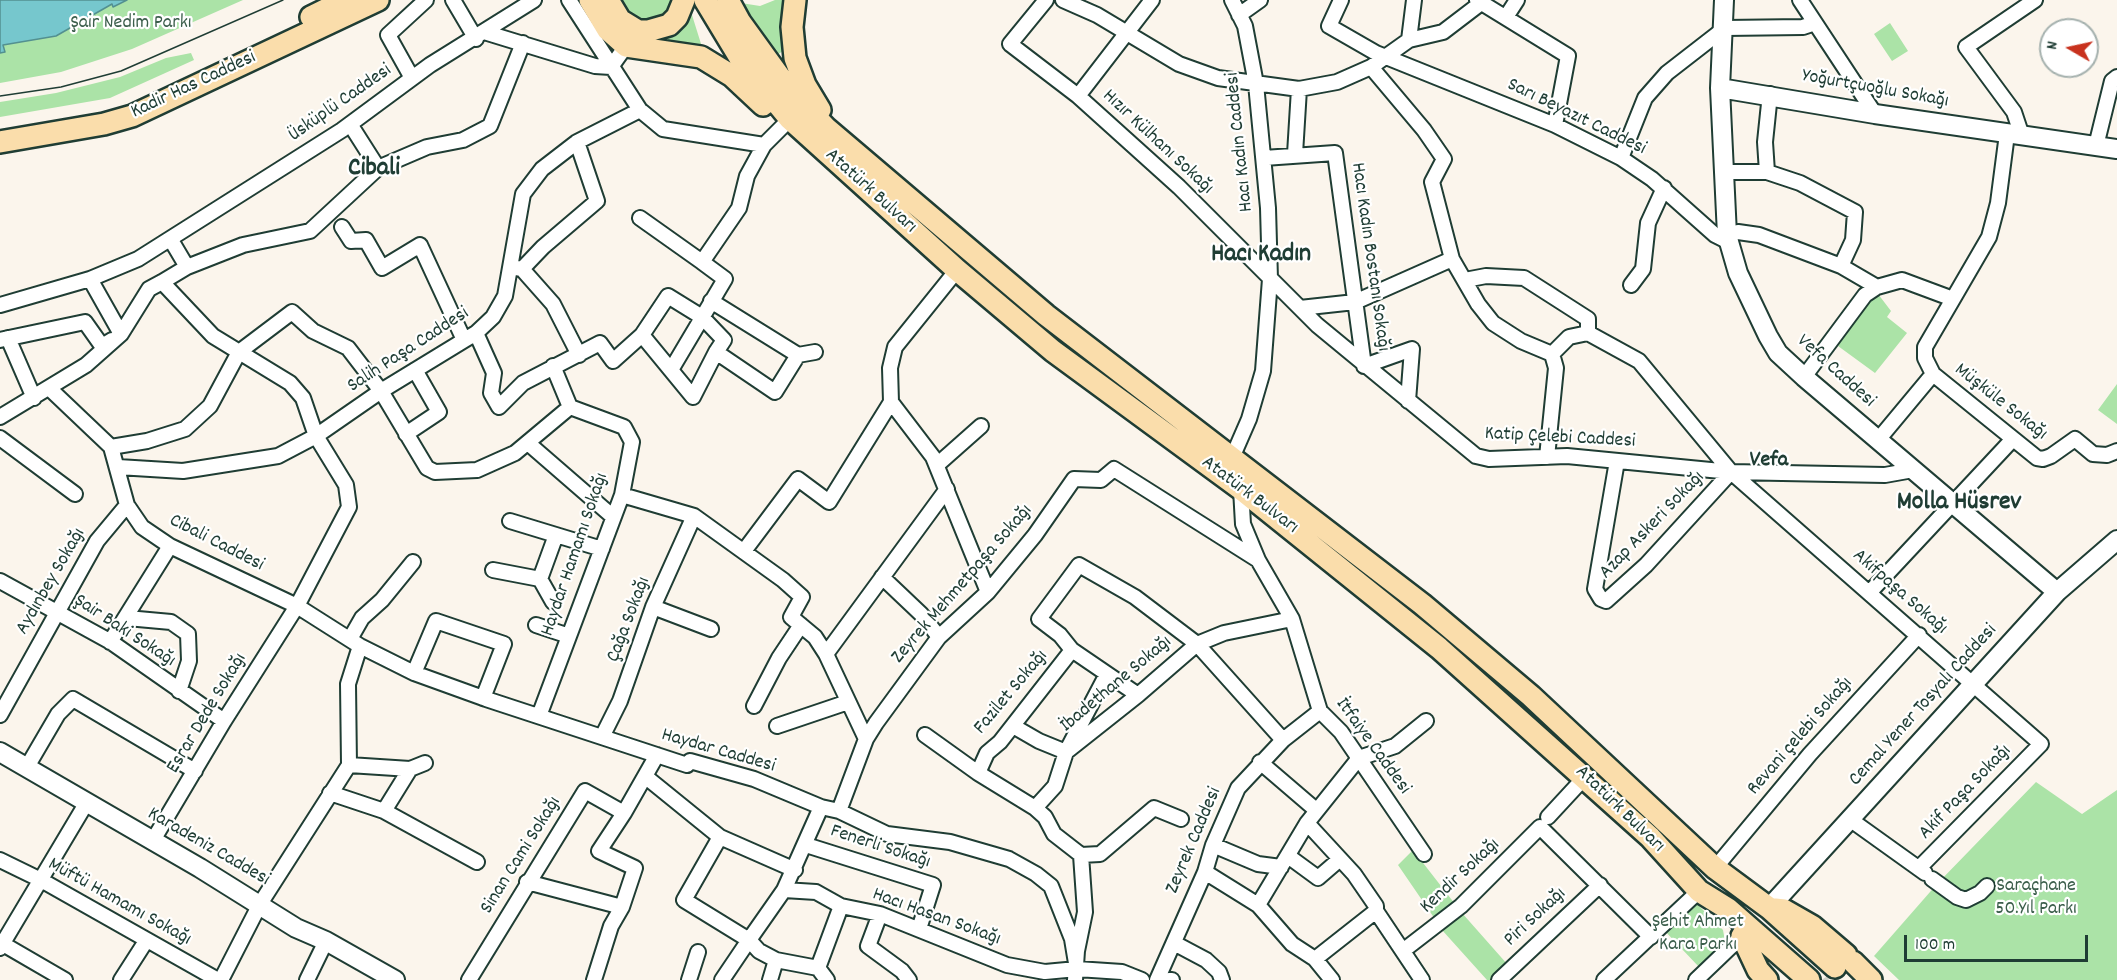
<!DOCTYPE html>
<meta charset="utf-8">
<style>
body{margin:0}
#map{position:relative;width:2117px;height:980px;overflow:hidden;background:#fbf5ec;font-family:Dekko,sans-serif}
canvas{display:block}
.north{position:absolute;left:2039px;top:18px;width:60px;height:60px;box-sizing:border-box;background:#fff;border:2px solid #a5b1ae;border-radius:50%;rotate:279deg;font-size:16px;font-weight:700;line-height:24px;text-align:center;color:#1f3d34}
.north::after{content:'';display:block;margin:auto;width:21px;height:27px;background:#c8321e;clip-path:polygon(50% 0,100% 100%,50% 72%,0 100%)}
.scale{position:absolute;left:1904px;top:935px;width:184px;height:27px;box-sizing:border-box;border:3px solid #1f3d34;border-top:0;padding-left:8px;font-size:18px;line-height:21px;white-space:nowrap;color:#1f3d34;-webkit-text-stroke:4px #fff;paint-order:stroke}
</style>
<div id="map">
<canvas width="2117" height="980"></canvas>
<div class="north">N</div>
<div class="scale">100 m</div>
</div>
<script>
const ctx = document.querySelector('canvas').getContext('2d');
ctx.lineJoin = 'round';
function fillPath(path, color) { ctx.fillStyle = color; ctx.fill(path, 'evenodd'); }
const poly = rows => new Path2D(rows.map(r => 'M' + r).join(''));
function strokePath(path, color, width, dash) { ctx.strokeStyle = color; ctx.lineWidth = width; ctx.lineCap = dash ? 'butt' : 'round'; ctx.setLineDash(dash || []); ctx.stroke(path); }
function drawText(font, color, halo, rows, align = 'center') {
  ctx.font = font + ' Dekko,sans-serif'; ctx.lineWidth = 4.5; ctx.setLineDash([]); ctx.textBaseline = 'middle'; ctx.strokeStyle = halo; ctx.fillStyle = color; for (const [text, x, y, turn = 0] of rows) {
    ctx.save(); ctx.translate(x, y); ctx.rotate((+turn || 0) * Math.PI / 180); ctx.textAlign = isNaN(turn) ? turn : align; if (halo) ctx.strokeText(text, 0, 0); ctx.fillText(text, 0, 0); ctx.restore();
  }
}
fillPath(poly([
 [127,0,243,0,132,49,61,72,0,83,0,53,5,52,3,45,56,36,112,3,114,6],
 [621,0,674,0,667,14,648,22,633,19],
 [775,0,785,0,782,29,783,51,777,55,741,3,760,6],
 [688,15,692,15,702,47,651,42],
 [1890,23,1908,51,1892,61,1874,34],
 [191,53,194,60,110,98,0,117,0,102,56,93,120,77,166,58],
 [1875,290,1891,311,1887,317,1907,333,1875,373,1838,346],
 [2117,384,2117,424,2098,410],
 [2036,782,2082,814,2117,790,2117,980,1899,980,1874,956,1937,884],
 [1413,850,1455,904,1437,922,1398,865],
 [1693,900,1723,930,1725,941,1699,967,1664,930],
 [1462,913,1508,965,1491,980,1487,980,1442,930]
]), '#abe3a7');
const water = poly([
 [0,0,127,0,113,7,112,4,56,36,3,45,5,52,0,53,0,0]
]);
fillPath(water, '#76c7cd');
strokePath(water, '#539090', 1.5);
strokePath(poly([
 [1826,977,1828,980]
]), '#cfd0c7', 21, [21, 10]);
const street = poly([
 [453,0,476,39],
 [569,0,640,110,663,129,764,145,790,119],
 [1046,0,1010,44,1078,96,1179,187,1317,325,1476,456,1489,459,1567,456,1731,472,1885,475,1913,470],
 [1063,0,1097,15,1179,64,1218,78,1299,89,1337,82,1371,67,1409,40,1443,32,1481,3],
 [1232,0,1245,26,1256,84,1268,208,1270,279,1263,371,1249,419,1232,458],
 [1341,0,1329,26,1376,53,1555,125,1621,158,1652,179,1715,235,1729,242],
 [1477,0,1568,56,1555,125],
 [1800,0,1875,114],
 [1239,15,1260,0],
 [1506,17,1517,0],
 [484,32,595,66,611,67,626,46],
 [1409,40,1414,0],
 [1371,67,1424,130,1444,159,1432,182,1452,259,1478,304,1493,323,1521,341,1552,354],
 [412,78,388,35,426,0],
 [1078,96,1152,0],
 [350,124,378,168],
 [2022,136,2014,112,1966,47,2035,0],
 [2096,146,2112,81,2117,77],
 [1295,154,1299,89],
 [1264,158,1335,153,1364,366,1412,349,1408,401],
 [1621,158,1645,98,1667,73,1725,28,1803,27,1815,23],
 [1723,172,1767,172,1800,183,1855,212,1853,240,1841,266],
 [1767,172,1765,142,1770,94],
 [640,218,702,262],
 [342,227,351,241,366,240,382,268,420,245,464,340],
 [1727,235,1738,232,1759,235,1841,266,1877,287],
 [171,240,187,267],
 [511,267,522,269,543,247,597,201,577,142],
 [522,269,553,304,579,355],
 [957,270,895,347,890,368,891,402,933,457,988,592],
 [90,279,121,334],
 [1465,280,1486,276,1524,278,1588,319,1588,333],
 [1631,285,1643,269,1648,223,1664,188],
 [711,301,798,355],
 [0,305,90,279,138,259,342,130,430,65,534,0],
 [1300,308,1355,302,1452,259],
 [476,333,494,373,491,393,499,407,523,383,600,343,613,361,642,335,668,296,702,317,724,340,716,352,775,392,798,355,815,352],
 [642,335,693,397,716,352],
 [8,338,34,398],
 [0,340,85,322,102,346,112,340],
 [1552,354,1569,337,1588,333,1639,361,1731,472,2041,744,1919,868],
 [553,366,570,407],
 [671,370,725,279,702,262,739,208,747,176,764,145],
 [1933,374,1925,358,1925,347,1953,299],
 [1804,377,1865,295,1877,287,1902,280,1953,299,1989,237,1998,203,2007,134],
 [50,389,111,447,127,505,142,527,170,546,297,606,360,646,414,673,486,699,687,765,690,761,754,779,821,807,839,811,887,834,950,842,1009,859,1036,874,1051,886,1072,939,1077,969],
 [0,417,86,365,121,334,149,289,162,282,187,267,243,245,310,231,378,168,427,147,463,140,490,126,523,43],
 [406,434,439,412,415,370],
 [0,438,75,494],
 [1878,440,1933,374,2037,458,2043,459,2051,456,2075,439,2093,454,2107,455,2117,451],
 [529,444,612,516],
 [111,447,147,441,185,429,210,406,239,352,292,312,313,331,348,348,381,391,427,468,435,472,477,470,515,453,570,407],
 [1547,457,1556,368,1552,354],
 [1617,461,1595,589,1601,599,1606,601,1646,565,1731,472],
 [937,465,981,426],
 [118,467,183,471,278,456,316,436,381,391,476,333,493,317,505,296,523,194,542,169,577,142,640,110],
 [1241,489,1243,524,1258,560,1292,619,1320,711,1341,732,1424,854],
 [622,495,694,516,783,580,802,597,791,617,815,637,826,654,866,739],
 [510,521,602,549],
 [744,551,798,479,829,502,891,402],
 [493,570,540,579,553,602],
 [882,577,921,614,939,637],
 [540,579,556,535],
 [0,581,111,642,224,721],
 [1869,593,2012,440],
 [653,607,711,629],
 [127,618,171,622,188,634,189,661,179,691],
 [536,625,569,636],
 [350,639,362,618,382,600,413,562],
 [110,642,170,546],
 [1072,650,1060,635,1039,619,1079,565,1135,597,1197,644,1283,740],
 [826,654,947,489],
 [414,673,436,621,504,644,483,698],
 [754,706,779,658,801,625],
 [0,715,97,541,127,505],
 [539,716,622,495,632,442,624,427,570,407],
 [777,726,848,702],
 [1013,726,1039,741,1066,752,1107,674],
 [925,735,978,773],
 [602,737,620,701,653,607,694,516],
 [1260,762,1316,810],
 [349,765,410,769],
 [27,767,58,714,73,699,195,771],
 [646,777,720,837,795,870],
 [330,793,384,811,477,862],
 [821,807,784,890,749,940,759,951,776,960,818,968,827,980],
 [1035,808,978,773,987,753,1000,742,1072,650,1138,695],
 [384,811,410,769,425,763],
 [839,811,866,739,876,723,939,637,988,592,1035,535,1074,479,1101,480,1114,469,1258,560],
 [1548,817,1585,777],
 [1851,820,1925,873],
 [1307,823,1354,874,1376,906,1376,911],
 [720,837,684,900,749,940,722,980],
 [152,842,224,721,297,606,349,507,346,485,316,436,303,398,290,383,213,336,162,282],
 [806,845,933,885,919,929],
 [1213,845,1258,864,1281,867],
 [1081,855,1100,854,1154,808,1181,819],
 [1288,856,1318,878,1340,859],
 [0,860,41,880,218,980],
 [1715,868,1810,754,1919,635],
 [1205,872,1258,905,1292,944,1315,959,1332,980],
 [1932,879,1957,897,1966,900,1980,893,1987,886],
 [527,882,622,907],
 [784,890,816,892,841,906,880,914,1007,965,1045,972,1077,969,1122,972,1142,980],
 [1258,905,1307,823,1359,758,1395,746,1426,721],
 [880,914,868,946,902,971,909,980],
 [1174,943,1206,960,1219,972,1222,980],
 [3,944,65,980],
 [0,948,87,802],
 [1404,950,1461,906,1540,827,1651,937],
 [1315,959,1376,911,1422,980],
 [818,968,841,906],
 [121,980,146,941],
 [221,980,260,904,349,765,348,684,360,646],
 [307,980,326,941],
 [469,980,585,791,624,813],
 [594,980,611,926,622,907,635,868,599,851,624,813,657,755],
 [689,980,698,952],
 [770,980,776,960],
 [1075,980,1077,951,1085,912,1081,855,1054,834,1045,817,1035,808,1055,786,1066,752,1138,695,1197,644,1224,633,1292,619],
 [1157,980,1205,872,1213,845,1238,788,1283,740,1320,711],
 [1169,980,1172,980],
 [1499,980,1600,885],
 [1604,980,1699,891],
 [1696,980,1742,936]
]);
const secondary = poly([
 [1724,0,1720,88,1727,235,1738,273,1768,336,1778,353,1804,377,2057,592],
 [1720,88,1875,114,2117,149],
 [0,752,200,868,296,928,326,941,395,980],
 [1769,908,2057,592,2117,540]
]);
const primary = poly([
 [590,0,608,30,626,46,701,57,732,76,763,105],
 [608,0,620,20,638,31,648,31,669,25,677,17,684,0],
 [705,0,740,58,790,119,957,270,1053,351,1241,489,1439,648,1650,837,1699,891,1728,909,1809,980],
 [728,0,740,22,787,87,826,128,1046,315,1422,604,1531,696,1715,868,1769,908,1835,967],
 [795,0,792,27,795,58,805,85,820,110],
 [311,17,345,0],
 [0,142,104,124,132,116,378,0],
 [1775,909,1784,910,1812,926,1846,955],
 [1742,936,1758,970,1767,980],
 [1853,962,1871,980]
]);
strokePath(street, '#1f3d34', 18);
strokePath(secondary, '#1f3d34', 22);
strokePath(primary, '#1f3d34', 26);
strokePath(street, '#fff', 14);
strokePath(secondary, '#fff', 18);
strokePath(primary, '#faddab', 21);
strokePath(poly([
 [0,96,61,87,121,71,283,0]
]), '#1f3d34', 1.5);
drawText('20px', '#3b5e4b', '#fff', [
 ["Şair Nedim Parkı",131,24],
 ["Saraçhane",2036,887],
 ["50.Yıl Parkı",2036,910],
 ["Şehit Ahmet",1698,923],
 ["Kara Parkı",1698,946]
]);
drawText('20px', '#1f3d34', '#fff', [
 ["Kadir Has Caddesi",194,86,-25],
 ["Yoğurtçuoğlu Sokağı",1875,90,10],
 ["Üsküplü Caddesi",341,104,-35],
 ["Sarı Beyazıt Caddesi",1576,118,26],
 ["Hacı Kadın Caddesi",1241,142,-96],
 ["Hızır Külhanı Sokağı",1157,143,43],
 ["Atatürk Bulvarı",870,192,42],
 ["Hacı Kadın Bostanı Sokağı",1369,257,82],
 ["Salih Paşa Caddesi",409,351,-33],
 ["Vefa Caddesi",1835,372,42],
 ["Müşküle Sokağı",2000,403,38],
 ["Katip Çelebi Caddesi",1560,439,3],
 ["Atatürk Bulvarı",1249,496,37],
 ["Azap Askeri Sokağı",1653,526,-46],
 ["Cibali Caddesi",216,544,27],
 ["Haydar Hamamı Sokağı",576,555,-71],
 ["Aydınbey Sokağı",52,582,-60],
 ["Zeyrek Mehmetpaşa Sokağı",963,585,-49],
 ["Akifpaşa Sokağı",1899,593,41],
 ["Çağa Sokağı",630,620,-69],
 ["Şair Baki Sokağı",124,632,33],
 ["İbadethane Sokağı",1117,685,-40],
 ["Fazilet Sokağı",1012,693,-50],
 ["Cemal Yener Tosyalı Caddesi",1924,706,-48],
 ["Esrar Dede Sokağı",208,714,-59],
 ["Revani çelebi Sokağı",1801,737,-49],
 ["İtfaiye Caddesi",1372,747,54],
 ["Haydar Caddesi",718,752,16],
 ["Akif Paşa Sokağı",1966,793,-46],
 ["Atatürk Bulvarı",1619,810,44],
 ["Zeyrek Caddesi",1195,841,-67],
 ["Karadeniz Caddesi",208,848,30],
 ["Fenerli Sokağı",880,848,18],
 ["Sinan Cami Sokağı",522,856,-58],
 ["Kendir Sokağı",1461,877,-43],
 ["Müftü Hamamı Sokağı",119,903,29],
 ["Hacı Hasan Sokağı",936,918,20],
 ["Piri Sokağı",1536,918,-43]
]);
drawText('bold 22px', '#1f3d34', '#fff', [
 ["Vefa",1769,462]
]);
drawText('bold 26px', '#1f3d34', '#fff', [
 ["Cibali",374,170],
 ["Hacı Kadın",1261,256],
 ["Molla Hüsrev",1959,504]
]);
</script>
